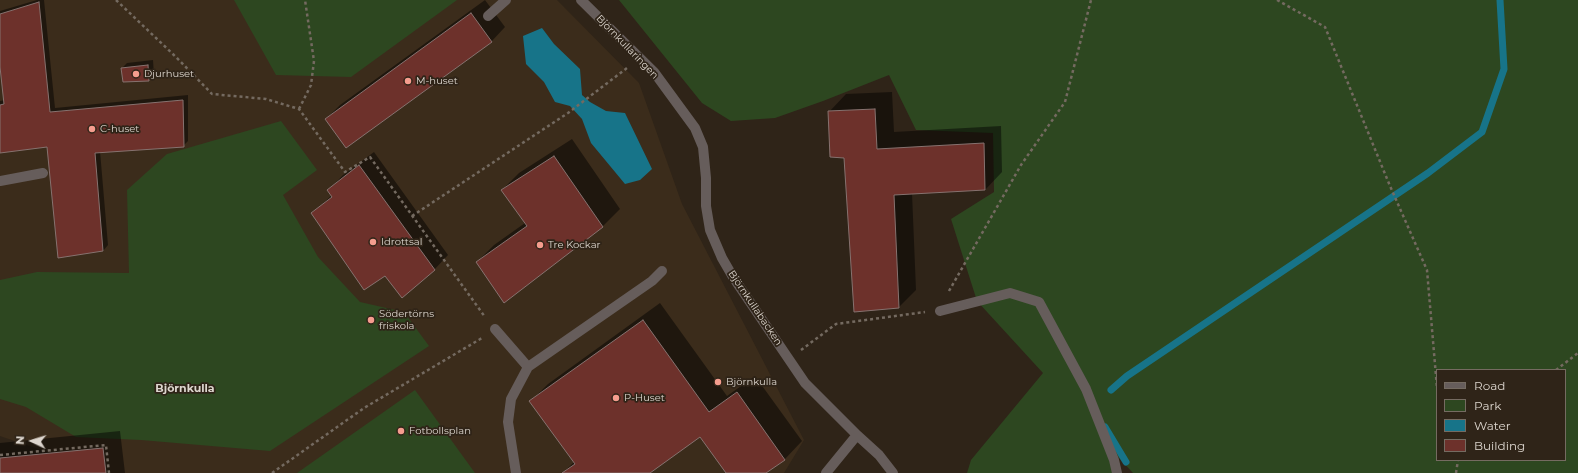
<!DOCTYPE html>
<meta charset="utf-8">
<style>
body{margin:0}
#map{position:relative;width:1578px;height:473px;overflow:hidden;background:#2f2418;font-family:Montserrat,sans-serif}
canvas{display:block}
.legend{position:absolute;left:1436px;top:369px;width:130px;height:92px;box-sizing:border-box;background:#2f2418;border:1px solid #756b61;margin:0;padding:5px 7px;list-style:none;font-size:12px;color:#ddd6ce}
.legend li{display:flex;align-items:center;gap:8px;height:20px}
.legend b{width:20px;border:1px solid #756b61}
.north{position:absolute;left:12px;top:421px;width:40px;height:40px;-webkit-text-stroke:3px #2f2418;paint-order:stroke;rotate:274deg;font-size:11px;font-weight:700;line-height:16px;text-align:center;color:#ddd6ce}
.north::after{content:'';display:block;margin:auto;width:14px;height:18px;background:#ddd6ce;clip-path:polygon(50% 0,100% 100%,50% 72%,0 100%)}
</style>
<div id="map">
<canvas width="1578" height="473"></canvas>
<ul class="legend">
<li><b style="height:5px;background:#665d5b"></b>Road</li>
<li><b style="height:11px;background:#2d4720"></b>Park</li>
<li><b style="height:11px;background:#177489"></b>Water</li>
<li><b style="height:11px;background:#6d312b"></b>Building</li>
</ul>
<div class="north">N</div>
</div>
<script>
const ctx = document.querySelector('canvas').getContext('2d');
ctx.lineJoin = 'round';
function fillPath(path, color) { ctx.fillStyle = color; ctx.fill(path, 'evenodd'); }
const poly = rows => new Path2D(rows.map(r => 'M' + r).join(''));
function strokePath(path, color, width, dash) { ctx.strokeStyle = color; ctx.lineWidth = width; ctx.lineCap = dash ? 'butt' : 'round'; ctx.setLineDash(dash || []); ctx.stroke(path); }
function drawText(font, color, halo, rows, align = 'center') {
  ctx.font = font + ' Montserrat,sans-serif'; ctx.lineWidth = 3.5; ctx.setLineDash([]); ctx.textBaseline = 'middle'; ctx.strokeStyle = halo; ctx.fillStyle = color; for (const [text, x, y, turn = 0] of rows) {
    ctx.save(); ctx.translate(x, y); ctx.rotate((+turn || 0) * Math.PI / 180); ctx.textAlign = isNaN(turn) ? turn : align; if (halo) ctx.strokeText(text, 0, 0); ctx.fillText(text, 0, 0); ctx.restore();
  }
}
fillPath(poly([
 [0,0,557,0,639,83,682,204,804,440,784,473,109,473,0,436]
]), '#3b2c1b');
fillPath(poly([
 [234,0,457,0,351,77,276,75],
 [619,0,1578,0,1578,473,1133,473,1105,443,1116,473,967,473,971,460,1043,373,977,301,951,219,994,192,993,133,916,130,889,75,823,101,775,118,731,121,702,103],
 [1437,370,1565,370,1565,460,1437,460],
 [281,121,317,170,283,195,318,257,360,302,404,312,429,346,270,451,141,440,76,437,26,407,0,399,0,280,37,272,129,273,127,190,167,154],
 [415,390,475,473,297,473]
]), '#2d4720');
fillPath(poly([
 [542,28,554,44,580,69,582,95,590,102,606,111,625,113,652,169,640,180,625,184,591,143,582,119,570,106,555,102,544,82,526,64,523,36]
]), '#177489');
fillPath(poly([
 [37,0,44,0,55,108,188,95,188,141,183,146,100,151,108,245,103,251,48,146,0,152,0,101,5,100,0,58,0,11],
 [485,0,505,27,491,42,326,119,340,105],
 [153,60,154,75,149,80,122,68,127,63],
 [892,92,894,132,1001,126,1002,172,985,190,912,193,916,290,899,307,829,112,846,94],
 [572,139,620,209,602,227,477,262,494,245,525,223,502,190,519,173],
 [374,152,448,255,434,270,313,213,332,195,329,190,343,175],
 [660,303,727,396,755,376,802,441,785,459,765,473,727,473,700,436,649,473,563,473,574,462,531,401,548,384],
 [120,431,125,473,0,473,0,443]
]), '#0007');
strokePath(poly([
 [1111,390,1127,376,1428,173,1482,132,1504,69,1500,0],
 [1105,427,1126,462]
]), '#177489', 7);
const building = poly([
 [39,2,50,112,183,100,184,147,95,153,103,251,58,258,47,147,0,153,0,105,4,104,0,67,0,14,39,2],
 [471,13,492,42,346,148,325,119,471,13],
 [148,65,149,81,123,82,121,68,148,65],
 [875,109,877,149,984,143,985,190,894,195,899,308,854,312,844,158,830,157,828,111,875,109],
 [554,156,603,227,504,303,476,262,527,226,501,190,554,156],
 [359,165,435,270,402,298,385,276,364,290,311,213,332,197,327,190,359,165],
 [643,320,709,412,737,392,785,460,766,473,726,473,700,437,650,473,562,473,575,464,529,401,643,320],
 [103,448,106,473,0,473,0,458,103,448]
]);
fillPath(building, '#6d312b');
strokePath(building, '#86726f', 1);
strokePath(poly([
 [116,0,176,57,212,94,266,99,299,109,345,172,370,157,485,317],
 [1277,0,1325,27,1390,186,1427,270,1437,388],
 [299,109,311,85,314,61,305,0],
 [412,216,568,113,627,68],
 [949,291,1021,165,1065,102,1091,0],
 [801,350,836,324,925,312],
 [1556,370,1578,353],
 [0,455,106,445,109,473],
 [272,473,364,408,482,338],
 [1456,473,1458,460]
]), '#746a60', 2.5, [3, 3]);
strokePath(poly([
 [581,0,654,72,695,128,703,147,706,178,706,206,710,230,722,258,733,277,805,383,857,435,826,473],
 [488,16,506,0],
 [0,181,43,173],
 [940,311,1010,293,1039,302,1086,389,1114,460,1117,473],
 [495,329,528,367],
 [857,435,879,455,893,473],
 [516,473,508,422,511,399,528,367,652,281,662,271]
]), '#665d5b', 10);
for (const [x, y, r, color] of [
 [136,74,4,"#f59d8e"],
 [408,81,4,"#f59d8e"],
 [92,129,4,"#f59d8e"],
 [373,242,4,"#f59d8e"],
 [540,245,4,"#f59d8e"],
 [371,320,4,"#f59d8e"],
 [718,382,4,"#f59d8e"],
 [616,398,4,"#f59d8e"],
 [401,431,4,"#f59d8e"]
]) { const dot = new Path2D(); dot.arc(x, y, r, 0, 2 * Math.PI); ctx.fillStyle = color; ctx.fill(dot); strokePath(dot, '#2f2418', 1.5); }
drawText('10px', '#ddd6ce', '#2f2418', [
 ["Björnkullaringen",627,47,46],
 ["Björnkullabacken",755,308,56]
]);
drawText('10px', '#ddd6ce', '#2f2418', [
 ["Djurhuset",144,74],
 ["M-huset",416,81],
 ["C-huset",100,129],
 ["Idrottsal",381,242],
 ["Tre Kockar",548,245],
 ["Södertörns",379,314],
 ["friskola",379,326],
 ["Björnkulla",726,382],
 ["P-Huset",624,398],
 ["Fotbollsplan",409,431]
], 'left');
drawText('bold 11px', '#ddd6ce', '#2f2418', [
 ["Björnkulla",185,389]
]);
</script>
